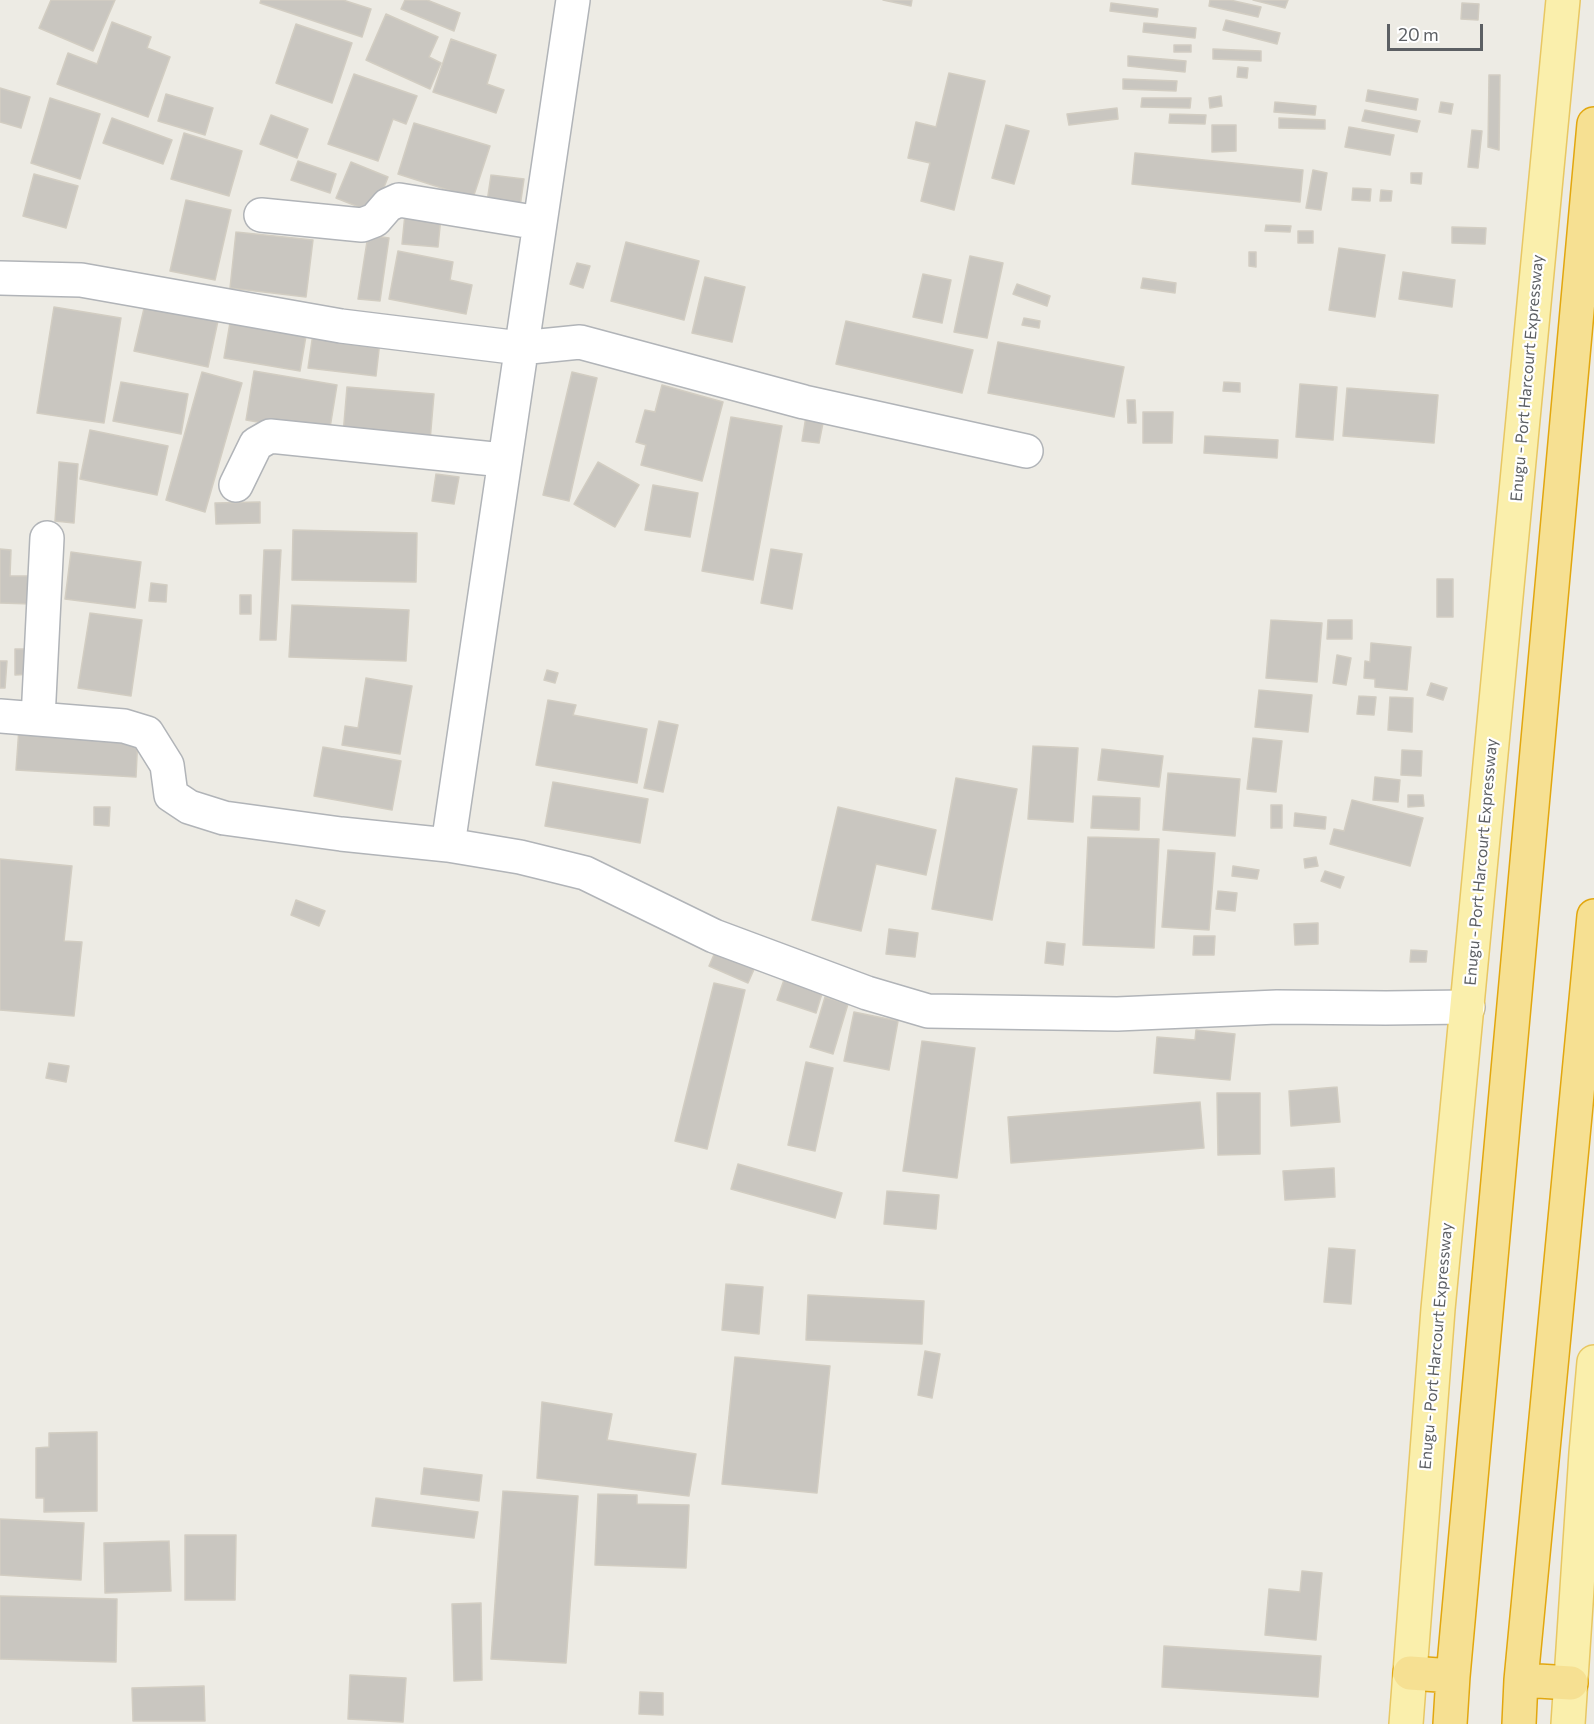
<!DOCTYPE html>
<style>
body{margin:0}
#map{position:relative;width:1594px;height:1724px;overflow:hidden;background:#edebe4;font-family:Commissioner,sans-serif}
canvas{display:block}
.scale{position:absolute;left:1387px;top:24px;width:96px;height:27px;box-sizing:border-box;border:3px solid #5c5f63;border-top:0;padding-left:8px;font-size:18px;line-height:21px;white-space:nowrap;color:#5c5f63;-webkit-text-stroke:4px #fff;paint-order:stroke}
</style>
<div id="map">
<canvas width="1594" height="1724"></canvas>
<div class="scale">20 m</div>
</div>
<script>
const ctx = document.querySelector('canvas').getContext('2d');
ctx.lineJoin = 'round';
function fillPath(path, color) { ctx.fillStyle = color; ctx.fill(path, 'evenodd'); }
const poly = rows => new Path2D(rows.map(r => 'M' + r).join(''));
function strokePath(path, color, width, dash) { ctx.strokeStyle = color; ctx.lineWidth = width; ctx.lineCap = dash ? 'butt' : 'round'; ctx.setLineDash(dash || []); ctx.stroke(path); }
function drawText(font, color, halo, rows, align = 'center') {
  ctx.font = font + ' Commissioner,sans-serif'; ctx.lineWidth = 4.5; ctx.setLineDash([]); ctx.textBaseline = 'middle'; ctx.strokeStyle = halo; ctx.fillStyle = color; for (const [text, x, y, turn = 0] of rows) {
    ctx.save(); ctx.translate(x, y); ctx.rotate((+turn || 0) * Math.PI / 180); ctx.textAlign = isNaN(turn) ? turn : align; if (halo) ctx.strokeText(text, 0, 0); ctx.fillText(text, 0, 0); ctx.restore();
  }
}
const building = poly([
 [51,0,115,0,93,51,39,28,51,0],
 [261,0,343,0,371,9,362,37,260,3,261,0],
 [405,0,427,0,460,13,454,31,401,9,405,0],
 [883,0,912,0,911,6,883,0],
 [1210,0,1230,0,1261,7,1258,17,1209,6,1210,0],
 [1253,0,1288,0,1285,8,1253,0],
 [1111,3,1158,9,1157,17,1110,11,1111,3],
 [1462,3,1479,4,1478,20,1461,19,1462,3],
 [386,14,438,37,429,57,441,63,430,89,366,60,386,14],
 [1226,20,1280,33,1277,44,1223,30,1226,20],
 [112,22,151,37,147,48,170,57,148,117,57,84,68,53,97,64,112,22],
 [1144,23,1196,28,1195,38,1143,32,1144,23],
 [296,24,352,43,332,103,276,83,296,24],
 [451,39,496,55,487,84,504,90,496,113,433,92,451,39],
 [1174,45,1191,45,1191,52,1174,52,1174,45],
 [1213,49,1261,51,1261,61,1213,59,1213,49],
 [1128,56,1186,61,1185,72,1128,66,1128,56],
 [1238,67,1248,68,1247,78,1237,77,1238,67],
 [949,73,985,81,954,210,921,201,930,163,908,158,916,122,936,127,949,73],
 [354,74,417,96,406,124,393,119,378,161,328,144,354,74],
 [1489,75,1500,75,1499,150,1488,147,1489,75],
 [1123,79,1177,81,1176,91,1123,89,1123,79],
 [0,88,30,97,21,128,0,122,0,88],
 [1368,90,1418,99,1416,110,1366,101,1368,90],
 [166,94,213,108,205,135,158,121,166,94],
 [1221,96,1222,106,1210,108,1209,98,1221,96],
 [50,98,100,114,80,179,31,163,50,98],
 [1142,98,1191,98,1190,108,1141,107,1142,98],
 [1275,102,1316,106,1315,115,1274,112,1275,102],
 [1441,102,1453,104,1451,114,1439,112,1441,102],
 [1117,108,1118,119,1069,125,1067,114,1117,108],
 [1365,110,1420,121,1417,132,1362,121,1365,110],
 [1170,114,1206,115,1205,124,1169,123,1170,114],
 [271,115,308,129,297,158,260,144,271,115],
 [112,118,172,140,163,164,103,143,112,118],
 [1279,118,1325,120,1325,129,1279,128,1279,118],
 [414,123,490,146,473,198,398,174,414,123],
 [1006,125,1029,131,1014,184,992,178,1006,125],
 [1212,125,1236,125,1236,151,1212,152,1212,125],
 [1349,127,1394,135,1390,155,1345,147,1349,127],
 [1472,130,1482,131,1478,168,1468,167,1472,130],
 [184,133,242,151,229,196,171,179,184,133],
 [1135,153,1303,170,1300,202,1132,184,1135,153],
 [298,161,336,174,330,193,291,180,298,161],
 [351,162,388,177,374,213,336,198,351,162],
 [1313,170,1327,173,1321,210,1306,208,1313,170],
 [1411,173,1422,173,1421,184,1411,183,1411,173],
 [34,174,78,186,66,228,23,216,34,174],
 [491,175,524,179,520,207,487,202,491,175],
 [1353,188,1371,189,1370,201,1352,200,1353,188],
 [1381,190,1392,191,1391,201,1380,201,1381,190],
 [186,200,231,210,215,280,170,271,186,200],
 [405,214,441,217,438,247,402,244,405,214],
 [1266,225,1291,226,1290,232,1265,231,1266,225],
 [1452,227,1486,228,1485,244,1452,243,1452,227],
 [1298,231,1313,231,1313,243,1298,243,1298,231],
 [236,232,313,240,306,297,230,288,236,232],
 [368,235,389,238,380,301,358,299,368,235],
 [626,242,699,261,684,320,611,301,626,242],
 [1339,248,1385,255,1375,317,1329,310,1339,248],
 [398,251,453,262,450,280,472,285,466,314,389,299,398,251],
 [1249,252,1256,252,1256,267,1249,266,1249,252],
 [970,256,1003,263,987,338,954,332,970,256],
 [577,263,590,266,583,288,570,284,577,263],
 [1403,272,1455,280,1452,307,1399,299,1403,272],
 [923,274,951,280,942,323,913,317,923,274],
 [705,277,745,287,732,342,692,333,705,277],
 [1143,278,1176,283,1175,293,1141,288,1143,278],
 [1017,284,1050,296,1047,306,1013,294,1017,284],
 [146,300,219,316,208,367,134,351,146,300],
 [54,307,121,318,104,423,37,413,54,307],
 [231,317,307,330,300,371,224,358,231,317],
 [1024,318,1040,321,1039,328,1022,325,1024,318],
 [846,321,973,350,962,393,836,364,846,321],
 [313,333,380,341,376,376,308,368,313,333],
 [998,342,1124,367,1114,417,988,393,998,342],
 [254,371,337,385,329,434,246,420,254,371],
 [202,372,242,383,205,512,166,500,202,372],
 [572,372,597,378,569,501,543,495,572,372],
 [121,382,188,394,181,434,113,421,121,382],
 [1224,382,1240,383,1240,392,1223,391,1224,382],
 [1300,384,1337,387,1333,440,1296,437,1300,384],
 [662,385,723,402,702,481,641,465,646,445,636,442,645,410,655,412,662,385],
 [347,387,434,394,430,441,343,435,347,387],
 [1347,388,1438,395,1434,443,1343,436,1347,388],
 [1127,400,1135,400,1136,423,1128,423,1127,400],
 [807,410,825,413,819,443,802,441,807,410],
 [1143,412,1173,412,1172,443,1143,443,1143,412],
 [731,417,782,426,753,580,702,571,731,417],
 [90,430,168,446,157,495,80,479,90,430],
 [1205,436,1278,440,1277,458,1204,453,1205,436],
 [59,462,78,464,74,523,55,521,59,462],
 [598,462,639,485,615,527,574,504,598,462],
 [436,474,459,477,454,504,432,501,436,474],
 [653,485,698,493,690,537,645,530,653,485],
 [260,502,260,523,216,524,215,503,260,502],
 [293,530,417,533,416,582,292,580,293,530],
 [0,549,11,550,10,576,32,576,32,604,0,603,0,549],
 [771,549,802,554,792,609,761,603,771,549],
 [264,550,281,550,276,640,260,640,264,550],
 [71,552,141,562,135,608,65,599,71,552],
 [1437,579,1453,579,1453,617,1437,617,1437,579],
 [151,583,167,585,166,602,149,601,151,583],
 [240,595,251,595,251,614,240,614,240,595],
 [292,605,409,610,406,661,289,657,292,605],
 [90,613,142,620,131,696,78,688,90,613],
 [1271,620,1322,623,1317,682,1266,678,1271,620],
 [1328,620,1352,620,1352,639,1327,639,1328,620],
 [1371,643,1411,647,1407,690,1375,687,1375,679,1364,678,1365,661,1370,662,1371,643],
 [15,649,34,649,34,674,15,675,15,649],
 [1337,655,1351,658,1346,685,1333,683,1337,655],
 [0,661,7,661,5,688,0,688,0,661],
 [547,670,558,673,555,683,544,680,547,670],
 [366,678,412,686,400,754,342,745,345,726,358,728,366,678],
 [1431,683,1447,688,1443,700,1427,695,1431,683],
 [1259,690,1312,695,1308,732,1255,727,1259,690],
 [1359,696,1376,697,1374,715,1357,714,1359,696],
 [1390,697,1413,698,1412,732,1388,730,1390,697],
 [548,700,576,705,573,715,647,729,637,783,536,765,548,700],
 [659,721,678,725,663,792,644,788,659,721],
 [19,728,138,735,136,777,16,770,19,728],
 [1253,738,1282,741,1276,792,1247,789,1253,738],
 [1033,746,1078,748,1073,822,1028,819,1033,746],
 [323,747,401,761,392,810,314,796,323,747],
 [1102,749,1163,756,1159,787,1098,780,1102,749],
 [1402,750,1422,751,1421,776,1401,775,1402,750],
 [1168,773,1240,779,1235,836,1163,830,1168,773],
 [1375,777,1400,780,1398,802,1373,800,1375,777],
 [956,778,1017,789,992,920,932,909,956,778],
 [553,782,648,799,640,843,545,826,553,782],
 [1408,795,1423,795,1424,806,1408,807,1408,795],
 [1093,796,1140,798,1139,830,1091,828,1093,796],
 [1352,800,1423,818,1410,866,1330,844,1334,829,1344,831,1352,800],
 [1271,805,1282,805,1282,828,1271,828,1271,805],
 [94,807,110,807,109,826,94,825,94,807],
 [838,807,936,830,926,875,876,864,861,931,812,920,838,807],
 [1295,813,1326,817,1325,829,1294,826,1295,813],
 [1088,837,1159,839,1154,948,1083,945,1088,837],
 [1168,850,1215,853,1209,930,1162,927,1168,850],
 [1316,857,1318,866,1305,868,1304,859,1316,857],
 [0,859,72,866,64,941,82,942,74,1016,0,1010,0,859],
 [1233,866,1259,870,1257,879,1232,876,1233,866],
 [1325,871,1344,877,1340,888,1321,881,1325,871],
 [1218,891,1237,893,1235,911,1216,909,1218,891],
 [296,900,325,911,319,926,291,915,296,900],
 [1318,923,1318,944,1295,945,1294,924,1318,923],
 [889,929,918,933,915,957,886,954,889,929],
 [1194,936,1215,936,1214,955,1193,955,1194,936],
 [720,941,759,958,748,983,709,966,720,941],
 [1047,942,1065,944,1063,965,1045,963,1047,942],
 [1411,950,1427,951,1426,962,1410,962,1411,950],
 [786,974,824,987,816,1013,777,1000,786,974],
 [714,983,745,990,707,1149,675,1141,714,983],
 [825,997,848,1004,833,1054,810,1047,825,997],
 [854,1012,898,1021,889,1070,844,1061,854,1012],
 [1196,1030,1235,1034,1230,1080,1154,1073,1157,1037,1195,1040,1196,1030],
 [922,1041,975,1048,957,1178,903,1171,922,1041],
 [806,1062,833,1068,815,1151,788,1145,806,1062],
 [49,1063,69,1066,66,1082,46,1078,49,1063],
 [1337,1087,1340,1122,1291,1126,1289,1091,1337,1087],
 [1217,1093,1260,1093,1260,1154,1218,1155,1217,1093],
 [1200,1102,1204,1148,1011,1163,1008,1117,1200,1102],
 [738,1164,842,1193,835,1218,731,1189,738,1164],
 [1334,1168,1335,1197,1285,1200,1283,1171,1334,1168],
 [887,1191,939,1195,936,1229,884,1224,887,1191],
 [1329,1248,1355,1250,1351,1304,1324,1302,1329,1248],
 [726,1284,763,1287,759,1334,722,1330,726,1284],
 [808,1295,924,1301,922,1344,806,1340,808,1295],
 [925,1351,940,1354,932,1398,918,1395,925,1351],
 [735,1357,830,1366,817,1493,722,1484,735,1357],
 [542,1402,612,1414,607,1440,696,1454,689,1496,537,1478,542,1402],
 [97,1432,97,1511,44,1512,44,1498,36,1498,36,1448,49,1447,49,1433,97,1432],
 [424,1468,482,1475,479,1501,421,1494,424,1468],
 [503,1491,578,1496,566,1663,491,1659,503,1491],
 [598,1494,637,1495,637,1504,689,1505,686,1568,595,1565,598,1494],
 [376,1498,478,1512,474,1538,372,1526,376,1498],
 [0,1519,84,1523,81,1580,0,1575,0,1519],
 [185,1535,236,1535,235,1600,185,1600,185,1535],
 [169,1541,171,1591,105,1593,104,1543,169,1541],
 [1302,1571,1322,1573,1316,1640,1265,1635,1269,1589,1300,1592,1302,1571],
 [0,1596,117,1599,116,1662,0,1659,0,1596],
 [481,1603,482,1680,454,1681,452,1604,481,1603],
 [1164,1646,1321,1656,1318,1697,1162,1687,1164,1646],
 [350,1675,406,1678,403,1722,348,1719,350,1675],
 [204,1686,205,1721,133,1721,132,1688,204,1686],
 [640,1692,663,1693,663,1715,639,1714,640,1692]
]);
fillPath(building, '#c9c6c0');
strokePath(building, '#d2cdc2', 1.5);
const minor = poly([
 [261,215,362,225,375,220,388,205,399,200,539,223],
 [0,278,81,280,341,326,520,348,580,342,804,402,1026,451],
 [236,485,256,444,270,436,503,460],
 [0,716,124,726,147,733,167,765,171,795,189,807,224,818,341,834,448,845,520,857,585,873,714,936,867,993,928,1011,1117,1014,1277,1007,1386,1008,1468,1007],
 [38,719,47,538],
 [448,845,573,0]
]);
const major = poly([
 [1406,1724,1438,1309,1563,0],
 [1568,1724,1586,1453,1594,1362]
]);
const highway = poly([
 [1410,1673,1453,1676],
 [1521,1680,1571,1683],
 [1450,1724,1453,1676,1594,124],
 [1519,1724,1521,1680,1594,916]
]);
strokePath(minor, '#b1b4b8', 36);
strokePath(major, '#e8c762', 36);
strokePath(highway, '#e2a70f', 36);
strokePath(minor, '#fff', 33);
strokePath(major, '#faefac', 33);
strokePath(highway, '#f6e092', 33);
drawText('16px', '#5c5f63', '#fff', [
 ["Enugu - Port Harcourt Expressway",1527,378,-85],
 ["Enugu - Port Harcourt Expressway",1481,862,-85],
 ["Enugu - Port Harcourt Expressway",1436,1346,-85]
]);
</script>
